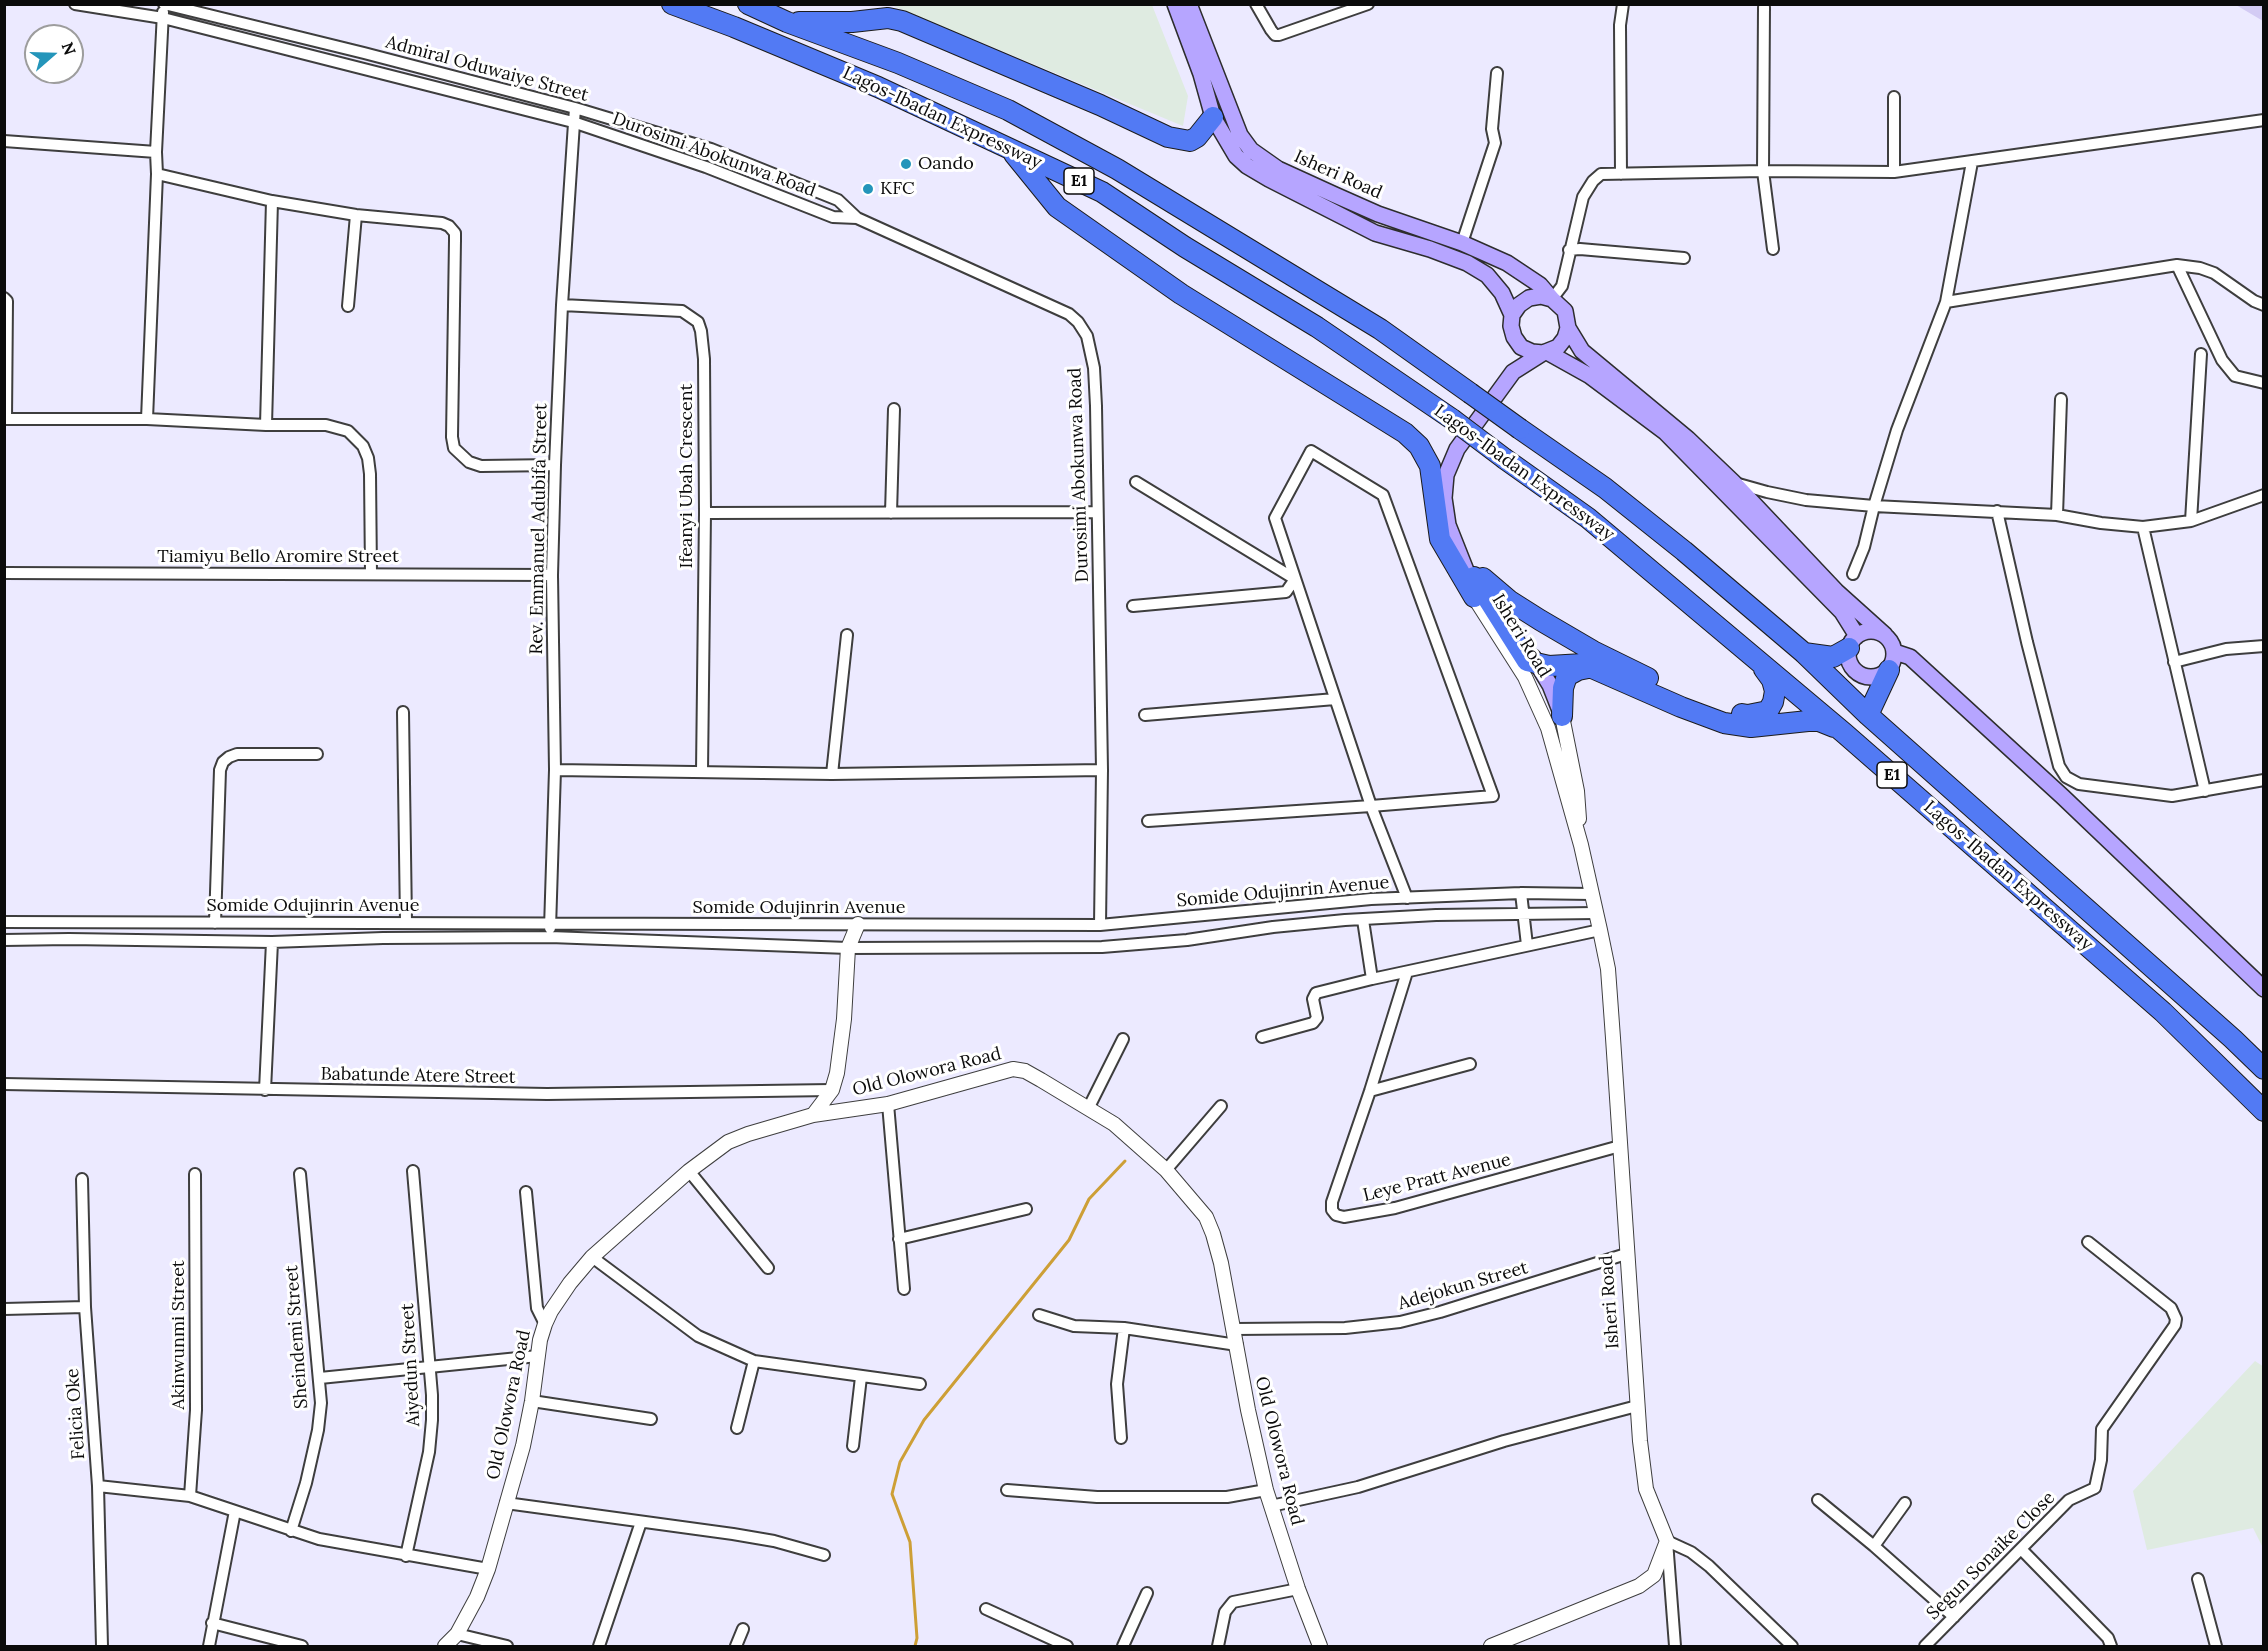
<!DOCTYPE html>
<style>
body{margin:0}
#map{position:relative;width:2268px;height:1651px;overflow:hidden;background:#eceaff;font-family:Lora,serif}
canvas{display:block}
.frame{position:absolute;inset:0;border:6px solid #0b0b0b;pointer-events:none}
.north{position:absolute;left:24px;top:24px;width:60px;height:60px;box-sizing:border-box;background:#fff;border:2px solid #9d9d9d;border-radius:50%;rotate:70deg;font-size:16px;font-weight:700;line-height:24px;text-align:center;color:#0b0b0b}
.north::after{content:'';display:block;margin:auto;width:21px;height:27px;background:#2495ba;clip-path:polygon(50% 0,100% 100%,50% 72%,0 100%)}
</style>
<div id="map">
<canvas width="2268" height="1651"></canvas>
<div class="frame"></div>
<div class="north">N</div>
</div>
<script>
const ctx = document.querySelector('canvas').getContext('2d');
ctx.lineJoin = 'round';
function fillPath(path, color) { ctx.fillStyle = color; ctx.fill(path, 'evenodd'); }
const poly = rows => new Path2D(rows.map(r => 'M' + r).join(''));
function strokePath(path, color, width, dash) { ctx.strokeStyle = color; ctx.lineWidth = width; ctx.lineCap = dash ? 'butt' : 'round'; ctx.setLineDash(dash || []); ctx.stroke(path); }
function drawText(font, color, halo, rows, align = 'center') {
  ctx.font = font + ' Lora,serif'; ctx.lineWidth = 6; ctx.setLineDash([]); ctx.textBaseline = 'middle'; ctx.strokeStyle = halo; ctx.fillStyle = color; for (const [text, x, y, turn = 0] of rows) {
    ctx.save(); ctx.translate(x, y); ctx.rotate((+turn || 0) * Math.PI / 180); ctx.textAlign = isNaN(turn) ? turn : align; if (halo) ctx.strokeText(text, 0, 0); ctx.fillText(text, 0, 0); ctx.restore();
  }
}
fillPath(poly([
 [891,5,1152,5,1188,96,1183,126],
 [2255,1361,2264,1367,2263,1548,2253,1528,2147,1550,2133,1491]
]), '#dfebe1');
fillPath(poly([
 [2236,5,2263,5,2263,21]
]), '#d3cbf4');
strokePath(poly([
 [915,1646,917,1638,910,1542,892,1494,900,1462,924,1420,1069,1240,1089,1199,1125,1161]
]), '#cd9f36', 3);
const minor = poly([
 [75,4,163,18,573,122,706,167,833,217,857,218,1069,314,1078,322,1087,336,1094,368,1096,406,1102,770,1100,925],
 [164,4,364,53,575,108,711,149,838,200,857,218],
 [1256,4,1271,30,1275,35,1279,35,1368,4],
 [1764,7,1763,171,1773,249],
 [1894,97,1894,172],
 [4,141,156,152],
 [157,174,272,201,356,215,442,223,449,226,455,233,455,240,452,437,454,448,469,462,481,466,555,465],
 [1621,174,1620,25,1623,4],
 [1462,243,1495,143,1492,129,1497,73],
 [1569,250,1580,249,1684,258],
 [2177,265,2222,360,2235,376,2264,383],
 [4,298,7,301,6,419],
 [1552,299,1562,286,1583,197,1593,181,1601,174,1763,171,1894,172,2264,120],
 [1946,302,2177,265,2200,268,2214,273,2254,301,2264,305],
 [562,305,682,311,698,322,701,331,704,359,705,513,702,771],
 [348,306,356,215],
 [4,419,147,419,266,425,326,425,348,431,363,446,368,458,370,474,371,574],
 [147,419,157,174,156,152,163,12],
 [266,425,272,201],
 [1735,483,1767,492,1806,500,1874,506,2057,515,2101,523,2143,527,2191,521,2264,495],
 [1997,511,2027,642,2059,766,2066,777,2079,784,2172,796,2264,780],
 [705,513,1097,512],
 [891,513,894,409],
 [2057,515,2061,399],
 [2191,521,2201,354],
 [2143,527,2205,791],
 [4,573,552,575],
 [1853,574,1864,547,1874,506,1897,430,1946,302,1972,162],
 [1133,606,1286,592,1295,579,1136,482],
 [2174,662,2226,649,2264,646],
 [403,712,406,922],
 [1145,715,1335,699],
 [555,770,832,774,1102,770],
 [832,774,847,635],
 [1148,821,1371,806,1493,796,1383,495,1311,451,1275,518,1371,806,1407,898],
 [1521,893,1527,945],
 [1363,920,1372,979],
 [4,922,1100,925,1371,899,1521,893,1592,894],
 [215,923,220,770,223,762,229,757,237,754,317,754],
 [550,928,555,770,552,575,555,465,562,305,575,108],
 [4,940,69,939,272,942,383,938,550,937,848,948,1102,947,1187,940,1273,927,1345,920,1436,915,1596,913],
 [1407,972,1370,1091,1332,1202,1332,1210,1336,1215,1344,1217,1395,1208,1620,1146],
 [1262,1037,1313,1023,1317,1018,1313,999,1316,993,1372,979,1600,930],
 [4,1084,547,1094,832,1090],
 [265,1090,272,942],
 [1370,1091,1470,1064],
 [888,1104,904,1289],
 [1089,1107,1123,1039],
 [1166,1170,1221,1106],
 [689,1171,768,1268],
 [82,1179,85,1307,98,1486,102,1646],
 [526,1192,537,1308,545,1324],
 [899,1239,1026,1209],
 [592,1257,698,1336,754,1361,920,1384],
 [4,1309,85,1307],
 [1039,1315,1074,1326,1124,1328,1237,1345],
 [1235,1329,1345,1328,1400,1322,1440,1312,1626,1254],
 [320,1378,538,1356],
 [532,1401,651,1419],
 [737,1428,754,1361],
 [1121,1438,1117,1384,1124,1328],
 [853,1446,861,1377],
 [98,1486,190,1496,319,1539,488,1569],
 [1007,1490,1097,1497,1227,1497,1266,1490],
 [190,1496,196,1410,195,1174],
 [1818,1500,1874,1546,1954,1617],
 [506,1503,733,1534,774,1541,824,1555],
 [1271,1506,1358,1487,1504,1441,1637,1406],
 [291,1531,306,1483,318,1430,321,1403,300,1174],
 [1874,1546,1905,1503],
 [2021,1549,2108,1638,2111,1646],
 [406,1556,429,1452,432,1420,432,1395,413,1171],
 [2198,1579,2216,1646],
 [986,1609,1067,1646],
 [212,1623,302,1646],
 [457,1634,507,1646],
 [209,1646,235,1511],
 [599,1646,641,1522],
 [736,1646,743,1629],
 [1123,1646,1147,1593],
 [1218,1646,1225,1612,1233,1602,1298,1589],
 [1675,1646,1667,1541,1691,1552,1709,1566,1792,1646],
 [1925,1646,2069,1500,2095,1488,2101,1460,2102,1429,2175,1325,2176,1319,2171,1308,2088,1242]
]);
const tertiary = poly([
 [1474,597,1525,677,1548,728,1581,845,1600,930,1608,969,1613,1038,1640,1441,1646,1489,1667,1541,1654,1575,1639,1586,1491,1646],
 [1562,716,1577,791,1579,819],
 [813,1115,832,1090,837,1073,844,1019,848,948,858,924],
 [445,1646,457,1634,477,1597,488,1569,523,1446,532,1401,540,1340,545,1324,551,1311,570,1283,592,1257,689,1171,728,1142,748,1134,813,1115,888,1104,1013,1069,1025,1071,1041,1080,1114,1124,1166,1170,1206,1217,1213,1234,1221,1263,1248,1410,1266,1490,1298,1589,1320,1646]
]);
const secondary = poly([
 [1175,4,1201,74,1213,117,1236,156,1247,166,1269,179,1375,233,1430,249,1467,263,1487,275,1502,293,1512,315],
 [1189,4,1240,135,1251,150,1278,169,1335,195,1378,214,1462,243,1507,263,1540,285,1552,299],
 [1568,328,1582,351,1688,439,1733,482,1836,591,1885,635],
 [1547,352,1590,376,1665,432,1842,612,1857,636],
 [1467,573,1448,525,1444,498,1446,475,1457,449,1513,372,1543,353,1558,347,1565,338,1568,328,1565,311,1552,299,1541,296,1529,298,1519,305,1512,315,1511,326,1514,337,1521,347,1532,352,1543,353],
 '1848 654a23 23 0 1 1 46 0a23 23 0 1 1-46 0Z',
 [1895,652,1910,657,2063,797,2264,989],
 [1533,657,1550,685,1561,713]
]);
const motorway = poly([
 [672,4,734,27,878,87,1102,192,1185,247,1317,327,1452,419],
 [748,4,787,22,898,63,1008,110,1117,169,1380,329,1470,393],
 [799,22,852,22,888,18,902,21,1100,105,1168,137,1190,141,1197,137,1213,117],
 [1014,154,1057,207,1181,294,1405,433,1419,446,1430,466,1440,539,1474,597],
 [1520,429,1605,488,1684,551,1804,653,1868,715,2233,1039,2264,1069],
 [1505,459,1588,518,1844,733,2163,1012,2264,1111],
 [1474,577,1527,661,1549,666,1583,664,1681,707,1724,723,1751,727,1808,721,1819,721,1834,727],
 [1483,578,1510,601,1540,620,1593,651,1648,678],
 [1804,653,1833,657,1849,648],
 [1742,714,1748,715,1768,711,1773,702,1775,691,1772,680,1764,669],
 [1868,715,1889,670],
 [1562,716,1563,688,1567,676,1578,670,1588,668]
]);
strokePath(minor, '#3e3e3e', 14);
strokePath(tertiary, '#3e3e3e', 16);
strokePath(secondary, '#2d2d2d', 18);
strokePath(motorway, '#1c1c1c', 22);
strokePath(minor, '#fff', 10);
strokePath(tertiary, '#fff', 14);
strokePath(secondary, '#b6a5ff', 15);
strokePath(motorway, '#527af4', 20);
const motorwayBridge = poly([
 [1470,393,1520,429],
 [1452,419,1505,459]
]);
strokePath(motorwayBridge, '#1c1c1c', 22, []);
strokePath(motorwayBridge, '#527af4', 20);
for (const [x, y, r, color] of [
 [906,164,6,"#2495ba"],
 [868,189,6,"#2495ba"]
]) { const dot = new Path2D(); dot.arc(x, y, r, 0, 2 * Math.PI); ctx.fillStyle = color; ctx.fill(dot); strokePath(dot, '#fff', 2); }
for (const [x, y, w] of [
 [1079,181,30],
 [1892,775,30]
]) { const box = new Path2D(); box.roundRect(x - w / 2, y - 13, w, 26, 4.5); ctx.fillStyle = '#fff'; ctx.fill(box); strokePath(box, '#0b0b0b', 1.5); }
drawText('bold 16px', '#0b0b0b', null, [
 ["E1",1079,181],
 ["E1",1892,775]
]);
drawText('18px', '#0b0b0b', '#fff', [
 ["Admiral Oduwaiye Street",487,69,15],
 ["Lagos-Ibadan Expressway",942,118,25],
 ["Durosimi Abokunwa Road",714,155,20],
 ["Isheri Road",1338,175,24],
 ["Lagos-Ibadan Expressway",1524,473,36],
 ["Durosimi Abokunwa Road",1079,475,-92],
 ["Ifeanyi Ubah Crescent",687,476,-90],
 ["Rev. Emmanuel Adubifa Street",539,529,-89],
 ["Tiamiyu Bello Aromire Street",278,557],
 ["Isheri Road",1521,636,58],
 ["Lagos-Ibadan Expressway",2008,876,41],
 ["Somide Odujinrin Avenue",1283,892,-5],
 ["Somide Odujinrin Avenue",313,906],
 ["Somide Odujinrin Avenue",799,908],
 ["Old Olowora Road",927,1072,-14],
 ["Babatunde Atere Street",418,1076,1],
 ["Leye Pratt Avenue",1437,1178,-14],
 ["Adejokun Street",1463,1286,-16],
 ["Isheri Road",1610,1302,-94],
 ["Akinwunmi Street",179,1335,-90],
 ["Sheindemi Street",297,1337,-94],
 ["Aiyedun Street",411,1365,-93],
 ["Old Olowora Road",509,1405,-78],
 ["Felicia Oke",76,1414,-94],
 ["Old Olowora Road",1279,1451,76],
 ["Segun Sonaike Close",1991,1556,-45]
]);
drawText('18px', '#0b0b0b', '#fff', [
 ["Oando",918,164],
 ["KFC",880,189]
], 'left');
</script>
